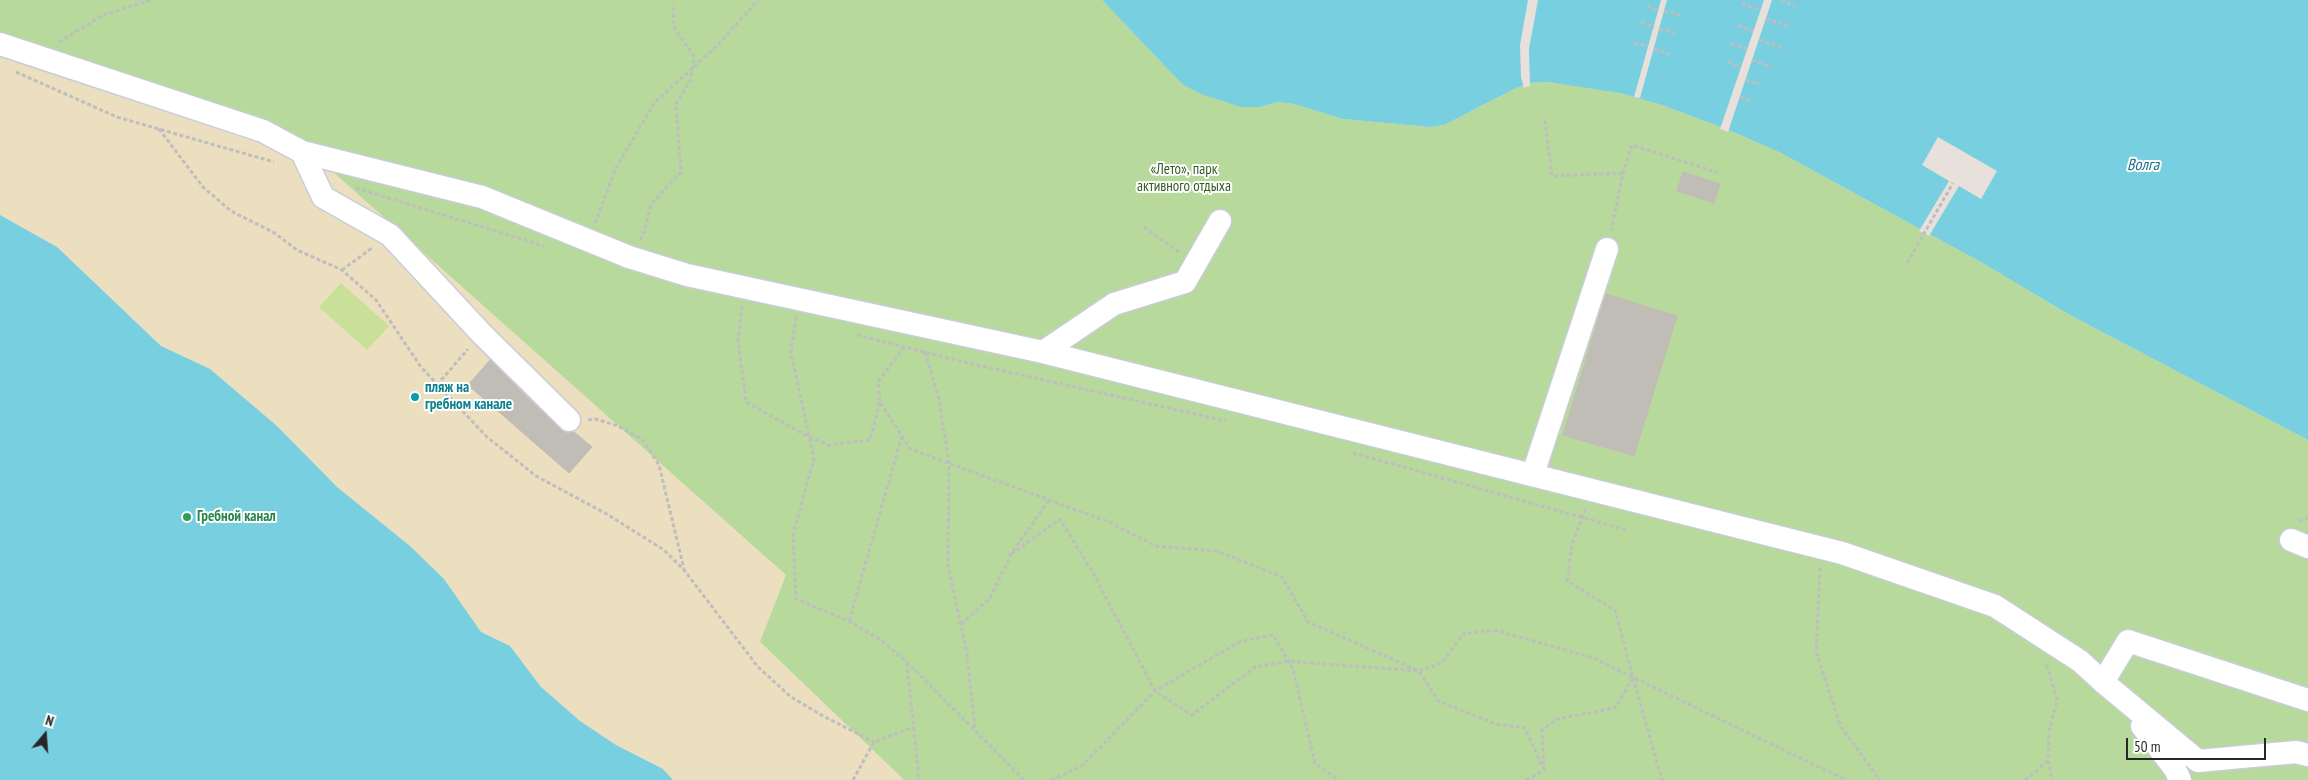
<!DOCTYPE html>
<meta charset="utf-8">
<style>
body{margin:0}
#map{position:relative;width:2308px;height:780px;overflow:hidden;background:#e8e0da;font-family:"PT Sans Narrow",sans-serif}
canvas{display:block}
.north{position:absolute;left:20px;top:710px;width:50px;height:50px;-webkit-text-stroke:4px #fff;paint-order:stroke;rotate:18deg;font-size:14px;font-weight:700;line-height:20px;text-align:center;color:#272727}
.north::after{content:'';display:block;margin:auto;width:18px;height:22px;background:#272727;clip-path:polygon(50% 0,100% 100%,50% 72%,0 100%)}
.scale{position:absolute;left:2126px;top:738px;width:140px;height:22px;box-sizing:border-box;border:2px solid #272727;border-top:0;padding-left:6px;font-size:15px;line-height:18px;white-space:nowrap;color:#272727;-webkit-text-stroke:4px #fff;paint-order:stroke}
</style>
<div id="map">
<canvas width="2308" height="780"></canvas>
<div class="north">N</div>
<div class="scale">50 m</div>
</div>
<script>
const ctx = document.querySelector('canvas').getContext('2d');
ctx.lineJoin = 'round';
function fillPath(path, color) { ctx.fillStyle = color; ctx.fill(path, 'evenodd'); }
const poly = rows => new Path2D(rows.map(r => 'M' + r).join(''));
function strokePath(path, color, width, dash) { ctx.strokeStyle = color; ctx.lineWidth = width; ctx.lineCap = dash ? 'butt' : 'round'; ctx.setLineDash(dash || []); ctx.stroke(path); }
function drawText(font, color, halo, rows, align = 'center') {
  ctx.font = font + ' "PT Sans Narrow",sans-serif'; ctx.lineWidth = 4; ctx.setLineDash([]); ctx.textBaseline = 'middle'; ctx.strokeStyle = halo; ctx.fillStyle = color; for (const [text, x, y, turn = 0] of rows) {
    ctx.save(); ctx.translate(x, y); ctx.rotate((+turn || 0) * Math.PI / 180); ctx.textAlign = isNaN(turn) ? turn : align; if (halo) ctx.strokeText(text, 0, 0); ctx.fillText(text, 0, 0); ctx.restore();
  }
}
fillPath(poly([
 [0,0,1102,0,1182,84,1221,101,1260,107,1278,102,1294,104,1343,119,1430,127,1444,125,1512,90,1529,83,1549,82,1575,85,1620,93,1662,105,1729,130,1781,153,1979,261,2070,315,2308,440,2308,780,904,780,760,642,0,48]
]), '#b7d99c');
fillPath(poly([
 [0,48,304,146,786,575,760,642,904,780,673,780,663,769,616,745,580,721,541,687,510,646,481,632,444,579,410,546,337,487,277,426,210,369,161,346,57,247,0,215]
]), '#ebdfbf');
fillPath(poly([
 [341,283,389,326,367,350,319,307]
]), '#c9e098');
fillPath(poly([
 [1102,0,2308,0,2308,440,2070,315,1979,261,1781,153,1729,130,1662,105,1620,93,1549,82,1529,83,1512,90,1444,125,1430,127,1343,119,1294,104,1278,102,1260,107,1241,107,1201,94,1182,84],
 [0,215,57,247,161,346,210,369,277,426,337,487,410,546,444,579,481,632,510,646,541,687,580,721,616,745,663,769,673,780,0,780]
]), '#77cfe0');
fillPath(poly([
 [1528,0,1538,0,1529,49,1530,86,1524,88,1521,77,1520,45],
 [1661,0,1667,0,1640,98,1634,97],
 [1764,0,1772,0,1728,132,1720,129],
 [1938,137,1997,171,1981,199,1959,186,1929,236,1919,231,1949,181,1922,165]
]), '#e8e0da');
const building = poly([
 [1683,172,1720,184,1714,203,1677,191,1683,172],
 [1606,294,1677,316,1634,456,1563,435,1606,294],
 [490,360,560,429,566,433,574,432,592,447,569,473,468,385,490,360]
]);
fillPath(building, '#c0bcb6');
strokePath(building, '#c3bcb4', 1);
const minor = poly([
 [0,44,263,131,302,152,482,197,629,257,687,275,1043,352,1842,553,1995,606,2080,661,2103,682,2128,641,2308,700],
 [302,152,323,197,390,235,481,333,569,420],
 [1043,352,1114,304,1185,282,1220,221],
 [1533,474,1607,249],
 [2291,540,2308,547],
 [2103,682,2198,761,2296,752,2308,755],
 [2142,726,2175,769,2180,780]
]);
strokePath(minor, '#c8cdd8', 25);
strokePath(poly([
 [1781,0,1796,6],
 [1742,3,1760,10],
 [1647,6,1658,10],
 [1664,11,1680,15],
 [1766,19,1791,27],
 [1641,22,1654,27],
 [1738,26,1753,31],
 [1659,29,1675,33],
 [1759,40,1785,49],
 [59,42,103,15,151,0],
 [1634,43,1648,46],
 [1731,44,1747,49],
 [1654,49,1670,54],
 [1752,60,1772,67],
 [1728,62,1741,67],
 [16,72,117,117,274,162],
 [1746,80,1760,84],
 [1740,97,1753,101],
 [1545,120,1552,176,1623,173],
 [159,129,203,187,231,211,273,232,297,250,342,270,376,300,421,367,487,437,536,476,605,513,664,550,684,570,758,667,791,697,823,716,874,742],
 [356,188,544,246],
 [595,223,616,168,655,102,719,44,758,0],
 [1144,227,1179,252],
 [1611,231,1623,173,1632,145,1719,173],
 [640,240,644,233,651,204,681,172,676,104,691,79,694,56,673,26,674,4],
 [1907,263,1953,183],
 [342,270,372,248],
 [742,306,738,340,746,402,809,437,828,445,870,440,880,402],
 [796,317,791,352,814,459,793,534,796,599,849,621,881,640,907,662,1024,780],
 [857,335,968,363,1226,421],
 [904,347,878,382,880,402,910,449,1109,522,1156,546,1217,551,1282,577,1308,622,1419,671,1442,663,1463,634,1494,630,1591,657,1846,780],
 [925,352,939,399,949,463,948,565,967,653,975,730],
 [437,385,468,349],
 [588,420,596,419,618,426,643,440,659,465,684,569],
 [1353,453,1627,530],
 [2299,521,2308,518],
 [1011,554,1060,519,1092,571,1155,691,1192,715,1255,667,1288,661,1419,671,1438,701,1496,724,1525,728,1544,770],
 [1820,568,1816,652,1841,727,1880,780],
 [849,621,902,435],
 [961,624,990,598,1011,554,1049,500],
 [907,663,919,780],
 [2047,665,2057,700,2049,731,2048,758,2052,780],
 [1633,678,1662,780],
 [853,780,874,742,914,727],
 [1051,780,1082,766,1155,691,1241,641,1273,635,1293,669,1315,763,1339,780],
 [1526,780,1544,770,1542,730,1557,719,1615,708,1633,678,1615,610,1567,581,1572,544,1586,508],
 [2025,780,2040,768,2048,759]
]), '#bebebe', 3, [4, 2.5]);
strokePath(minor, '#fff', 22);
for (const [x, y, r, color] of [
 [415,397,5,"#0f9aa8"],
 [187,517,5,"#2e9e5b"]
]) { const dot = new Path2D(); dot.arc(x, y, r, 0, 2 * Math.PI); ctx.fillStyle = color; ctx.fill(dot); strokePath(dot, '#fff', 2); }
drawText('15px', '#335b20', '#fff', [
 ["«Лето», парк",1184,170],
 ["активного отдыха",1184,187]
]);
drawText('bold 15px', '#0d838f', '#fff', [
 ["пляж на",425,388],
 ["гребном канале",425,405]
], 'left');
drawText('bold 15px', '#27864d', '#fff', [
 ["Гребной канал",197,517]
], 'left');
drawText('italic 16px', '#1b6e87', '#fff', [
 ["Волга",2143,165]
]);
</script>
